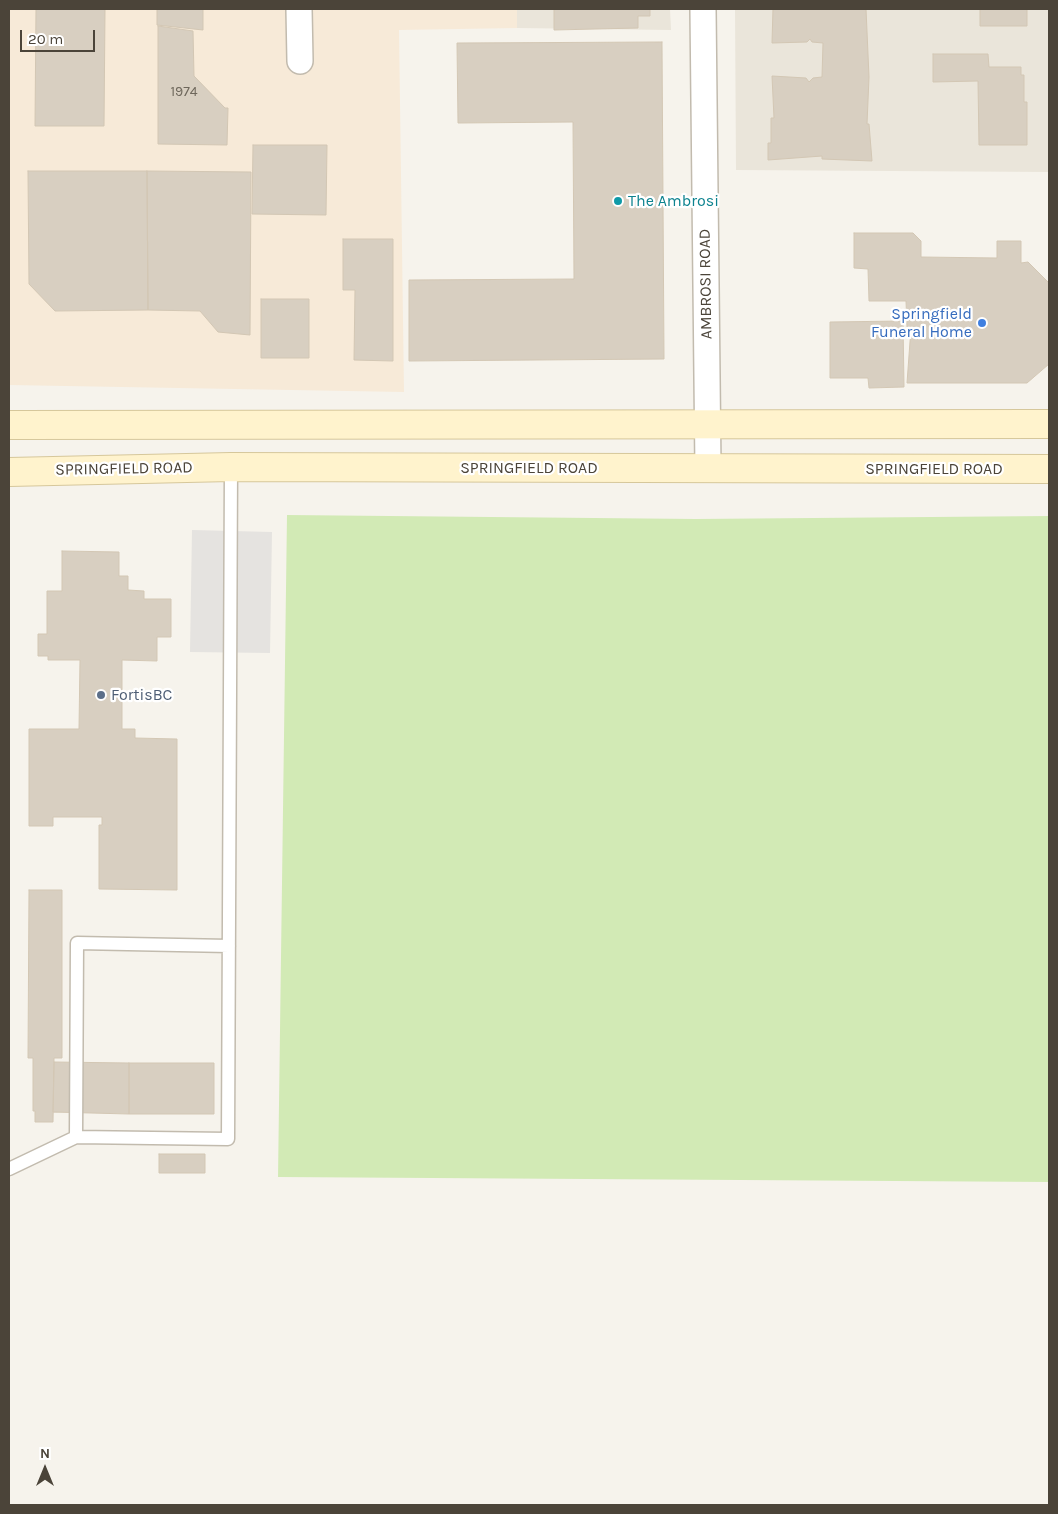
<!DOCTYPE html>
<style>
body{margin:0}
#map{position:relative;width:1058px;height:1514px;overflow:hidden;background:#f6f3ec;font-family:Karla,sans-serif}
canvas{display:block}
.frame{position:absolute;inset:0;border:10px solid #4b4439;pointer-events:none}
.north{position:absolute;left:20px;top:1444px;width:50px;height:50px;-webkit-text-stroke:4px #fff;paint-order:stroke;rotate:0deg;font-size:14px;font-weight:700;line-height:20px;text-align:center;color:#4b4439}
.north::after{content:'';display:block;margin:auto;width:18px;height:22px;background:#4b4439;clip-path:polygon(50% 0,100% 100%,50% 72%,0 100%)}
.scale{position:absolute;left:20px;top:30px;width:75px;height:22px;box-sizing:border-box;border:2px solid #4b4439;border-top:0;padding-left:6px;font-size:15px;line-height:18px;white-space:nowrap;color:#4b4439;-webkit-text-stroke:4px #fff;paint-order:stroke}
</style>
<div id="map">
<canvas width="1058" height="1514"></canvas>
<div class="frame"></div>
<div class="north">N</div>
<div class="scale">20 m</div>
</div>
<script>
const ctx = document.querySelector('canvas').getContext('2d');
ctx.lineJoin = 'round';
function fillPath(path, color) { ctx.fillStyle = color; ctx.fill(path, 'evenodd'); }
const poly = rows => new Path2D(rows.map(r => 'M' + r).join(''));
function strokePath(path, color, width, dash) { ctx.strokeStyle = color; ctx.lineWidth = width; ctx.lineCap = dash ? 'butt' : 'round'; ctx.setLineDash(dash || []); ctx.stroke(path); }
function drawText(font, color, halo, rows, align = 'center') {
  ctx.font = font + ' Karla,sans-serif'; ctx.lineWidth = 4.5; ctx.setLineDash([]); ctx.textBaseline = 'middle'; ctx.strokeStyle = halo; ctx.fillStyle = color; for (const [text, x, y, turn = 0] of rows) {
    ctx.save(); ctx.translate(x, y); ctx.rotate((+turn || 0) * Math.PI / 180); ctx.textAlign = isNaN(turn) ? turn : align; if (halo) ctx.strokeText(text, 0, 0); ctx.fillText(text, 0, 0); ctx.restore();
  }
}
fillPath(poly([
 [517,9,670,9,671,30,517,28],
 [735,9,1049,9,1049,172,736,170]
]), '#eae5da');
fillPath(poly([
 [9,9,517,9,517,28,399,30,404,392,9,385]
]), '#f7ead8');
fillPath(poly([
 [287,515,696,519,1049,516,1049,1182,278,1177]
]), '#d2eab5');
fillPath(poly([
 [192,530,272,532,270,653,190,652]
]), '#e5e3e0');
const building = poly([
 [36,9,105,9,104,126,35,126,36,9],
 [157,9,203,9,203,30,157,25,157,9],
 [554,9,650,9,650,16,638,16,638,28,554,30,554,9],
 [773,9,866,9,869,77,867,124,869,124,872,161,822,159,822,156,768,160,768,143,771,143,771,118,774,118,772,76,806,78,809,82,813,78,822,77,823,43,812,42,810,39,807,42,772,43,773,9],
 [980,9,1027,9,1027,26,980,26,980,9],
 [158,26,193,31,194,76,225,108,228,108,227,145,158,144,158,26],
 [662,42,664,359,409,361,409,280,574,279,573,122,458,123,457,43,662,42],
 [933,54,988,54,989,67,1021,67,1021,75,1024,75,1024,102,1027,102,1027,145,979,145,978,81,933,82,933,54],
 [253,145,327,145,326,215,252,214,253,145],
 [28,171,147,171,148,310,55,311,29,284,28,171],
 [147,171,251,172,250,335,218,332,200,311,148,310,147,171],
 [854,233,913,233,921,241,921,257,997,258,997,241,1021,241,1021,263,1028,262,1049,283,1049,364,1027,383,907,383,911,328,907,327,906,301,869,301,868,269,854,268,854,233],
 [343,239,393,239,393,361,354,360,355,290,343,290,343,239],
 [261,299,309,299,309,358,261,358,261,299],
 [903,321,904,387,869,388,868,378,830,378,830,322,903,321],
 [62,551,119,552,119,576,128,576,128,590,144,591,144,599,171,599,171,637,157,637,157,661,122,660,122,729,135,729,135,738,177,739,177,890,99,889,99,825,102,825,102,817,53,817,53,826,29,826,29,729,79,729,80,660,48,660,48,656,38,656,38,634,47,634,47,591,62,591,62,551],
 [29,890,62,890,62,1058,54,1058,53,1122,35,1122,35,1111,33,1111,33,1058,28,1058,29,890],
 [54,1062,129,1063,129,1114,53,1112,54,1062],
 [129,1063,214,1063,214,1114,129,1114,129,1063],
 [159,1154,205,1154,205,1173,159,1173,159,1154]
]);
fillPath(building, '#d8cfc1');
strokePath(building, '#d3c7b4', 1);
const service = poly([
 [76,1137,77,943,229,946],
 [9,1169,76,1137,228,1139,231,467]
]);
const minor = poly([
 [299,9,300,61],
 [703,9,708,469]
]);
const secondary = poly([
 [9,425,1049,424],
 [9,472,231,467,1049,469]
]);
strokePath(service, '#c2bbae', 15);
strokePath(minor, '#c2bbae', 28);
strokePath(secondary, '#d6c79b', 30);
strokePath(service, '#fff', 12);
strokePath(minor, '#fff', 25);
strokePath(secondary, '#fff3cd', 28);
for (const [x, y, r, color] of [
 [618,201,5,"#0f9aa8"],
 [982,323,5,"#3f7fe0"],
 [101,695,5,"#5c6f8a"]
]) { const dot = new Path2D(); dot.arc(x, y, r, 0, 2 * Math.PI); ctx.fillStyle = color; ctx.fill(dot); strokePath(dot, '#fff', 2); }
drawText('14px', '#6e675b', null, [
 ["1974",184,92]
]);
drawText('16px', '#0d838f', '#fff', [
 ["The Ambrosi",628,201]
], 'left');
drawText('16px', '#4b4439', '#fff', [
 ["AMBROSI ROAD",706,284,-91],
 ["SPRINGFIELD ROAD",529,468],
 ["SPRINGFIELD ROAD",124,469,-1],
 ["SPRINGFIELD ROAD",934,469]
]);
drawText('16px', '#366cbe', '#fff', [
 ["Springfield",972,314],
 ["Funeral Home",972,332]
], 'right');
drawText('16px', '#4e5e75', '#fff', [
 ["FortisBC",111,695]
], 'left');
</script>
